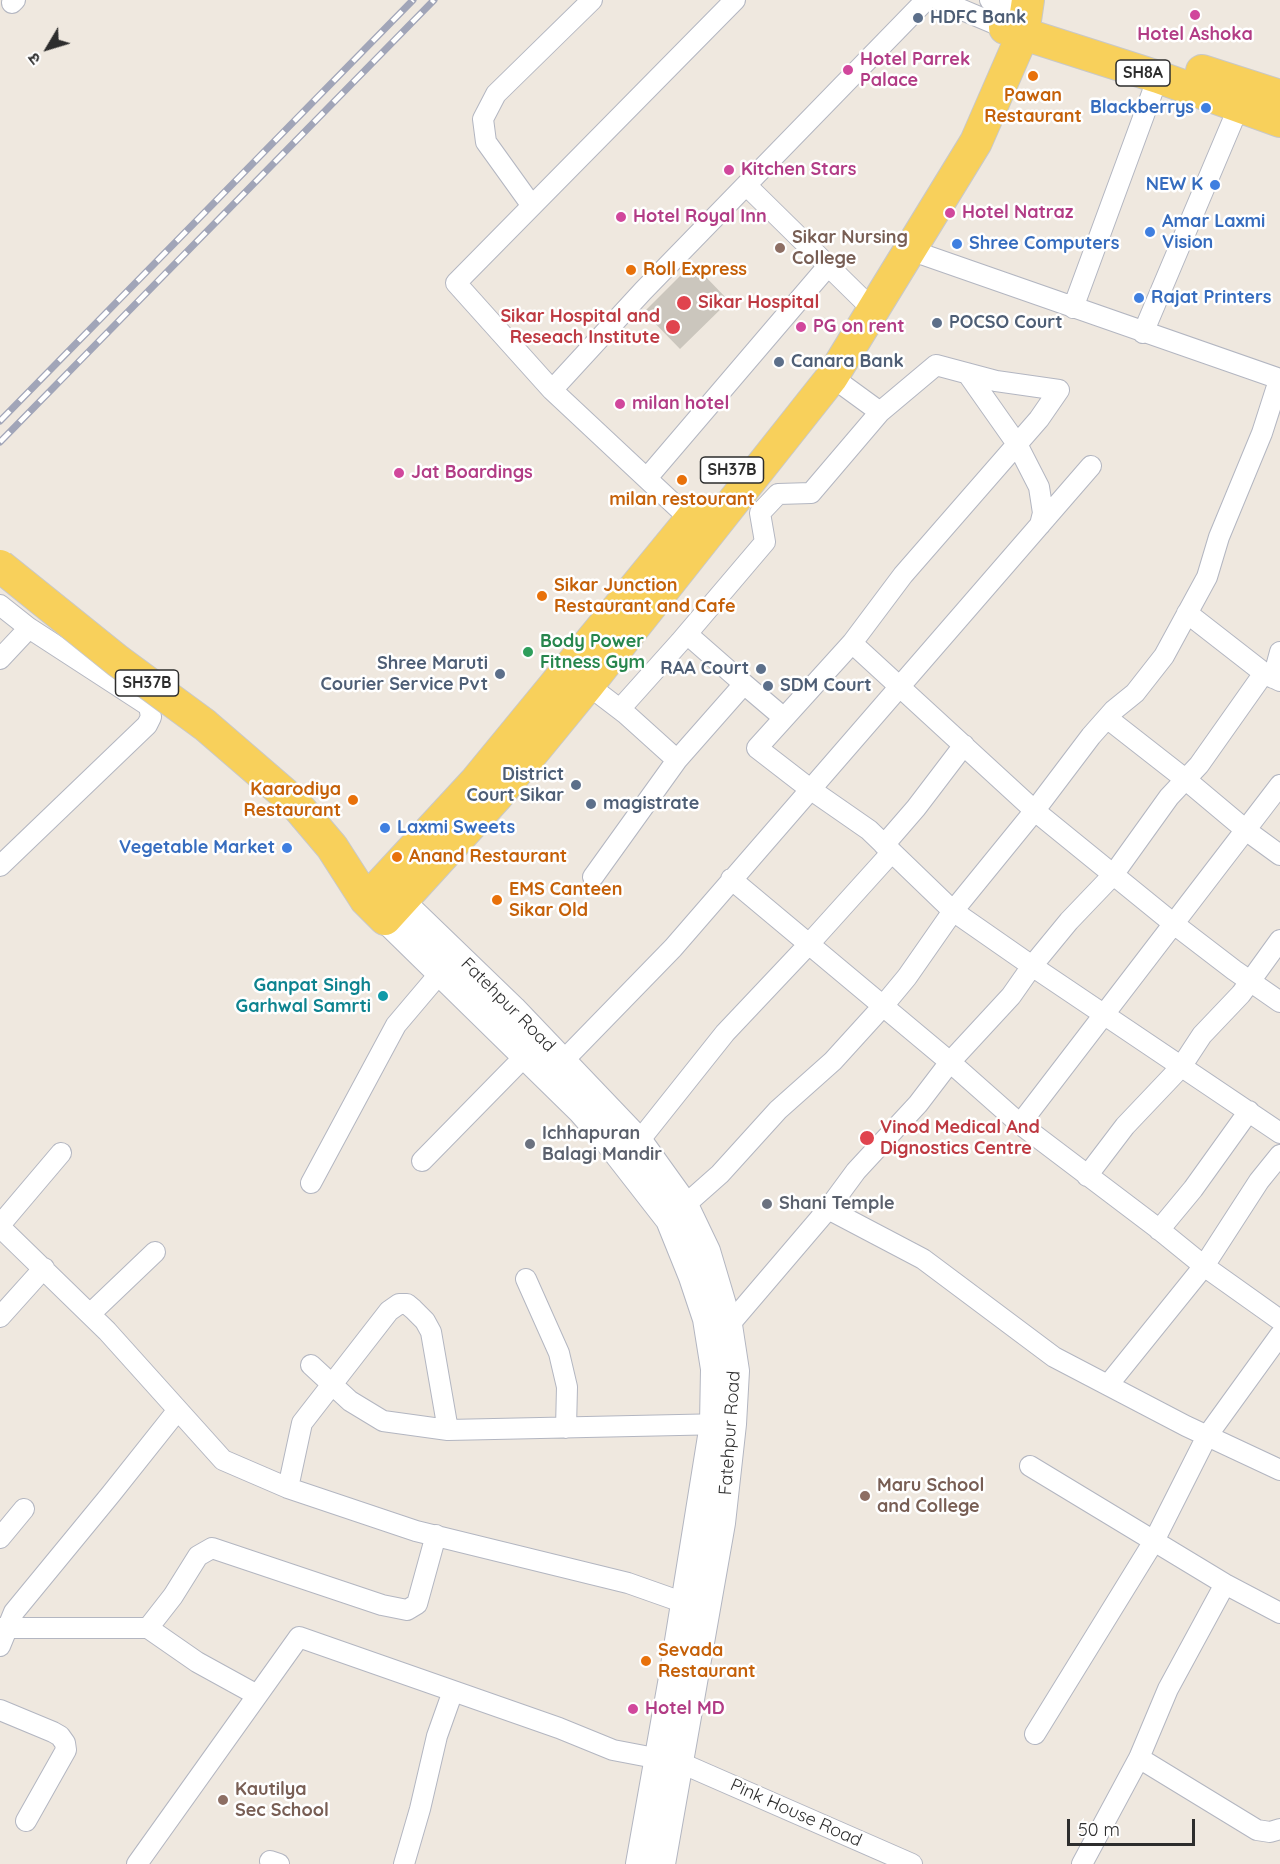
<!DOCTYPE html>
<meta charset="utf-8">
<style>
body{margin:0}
#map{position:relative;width:1280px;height:1864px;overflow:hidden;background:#efe8df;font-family:Quicksand,"Noto Sans Devanagari",sans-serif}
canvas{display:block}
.north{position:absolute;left:18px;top:18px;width:60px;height:60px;-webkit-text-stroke:4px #fff;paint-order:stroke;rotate:232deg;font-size:16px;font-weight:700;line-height:24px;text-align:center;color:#2d2d2d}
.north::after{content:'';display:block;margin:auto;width:21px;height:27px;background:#2d2d2d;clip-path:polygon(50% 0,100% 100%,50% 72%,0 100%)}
.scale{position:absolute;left:1067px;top:1819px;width:128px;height:27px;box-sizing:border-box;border:3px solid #2d2d2d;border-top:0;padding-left:8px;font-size:18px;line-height:21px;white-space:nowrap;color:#2d2d2d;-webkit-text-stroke:4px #fff;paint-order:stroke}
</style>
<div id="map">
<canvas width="1280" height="1864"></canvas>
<div class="north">उ</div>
<div class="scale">50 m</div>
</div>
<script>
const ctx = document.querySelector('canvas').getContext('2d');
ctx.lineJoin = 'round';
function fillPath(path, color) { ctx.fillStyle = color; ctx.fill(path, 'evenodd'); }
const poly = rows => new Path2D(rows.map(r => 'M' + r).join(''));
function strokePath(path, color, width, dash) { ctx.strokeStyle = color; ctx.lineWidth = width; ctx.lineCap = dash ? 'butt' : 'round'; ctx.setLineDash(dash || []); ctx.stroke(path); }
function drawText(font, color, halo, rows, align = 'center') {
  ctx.font = font + ' Quicksand,sans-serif'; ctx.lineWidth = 5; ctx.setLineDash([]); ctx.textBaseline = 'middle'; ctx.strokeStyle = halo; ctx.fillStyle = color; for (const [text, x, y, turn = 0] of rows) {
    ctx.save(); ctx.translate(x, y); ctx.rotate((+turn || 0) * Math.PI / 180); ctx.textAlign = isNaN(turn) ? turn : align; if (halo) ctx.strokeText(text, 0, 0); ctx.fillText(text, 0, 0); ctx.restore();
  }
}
fillPath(poly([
 [688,268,698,278,703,274,729,301,680,349,644,312]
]), '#cbc6bd');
const minor = poly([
 [939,0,1005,28],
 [990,0,1009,9],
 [12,3,15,0],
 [746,185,864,301],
 [532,206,486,142,483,119,496,94,592,0],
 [910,250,1280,379],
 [1073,308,1158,77],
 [1143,333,1239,106],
 [967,373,1017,444,1039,487,1043,513,1040,525],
 [832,377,880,412],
 [552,390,643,291,926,0],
 [647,478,828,266],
 [691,520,552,390,456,283,735,0],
 [0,605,29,628,149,706,151,717,147,725,0,866],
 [1187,613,1264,673,1280,681],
 [687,634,744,684],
 [852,643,1035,811,1174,924,1234,970,1280,1002],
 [0,659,29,628],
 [1273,678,1280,652],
 [588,685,626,714,677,760,744,684,784,718],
 [620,709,680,642,765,542,760,513,778,494,811,493,880,412,936,365,996,381,1059,390,1039,419,903,575,852,643,757,748,810,789,869,830,953,911,1032,966,1280,1133],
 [1107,718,1185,779,1247,831,1280,855],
 [884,845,916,808,964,745],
 [593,877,677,760],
 [731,879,950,1062,1020,1124,1156,1227,1204,1266,1280,1320],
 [563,1061,673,948,1091,466],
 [1020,1124,1280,785],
 [639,1141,725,1033,809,944,892,852],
 [422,1161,525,1056],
 [1087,1176,1125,1126,1181,1067,1202,1035,1241,994,1280,940],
 [311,1183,396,1025,440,973],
 [685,1205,720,1174,778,1110,833,1061,883,1006,907,977,953,911,1032,814,1091,736,1114,710,1135,693,1164,656,1207,577,1219,537,1262,433,1279,380],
 [828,1209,923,1259,1054,1357,1186,1426,1280,1470],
 [0,1225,61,1153],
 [0,1227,107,1331,223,1460,288,1488,416,1531,628,1583,696,1607],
 [1159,1230,1193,1189,1249,1111],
 [526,1279,559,1353,567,1387,566,1428],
 [90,1314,155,1252],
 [0,1317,44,1268],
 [729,1325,828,1209,856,1171,918,1104,950,1062,1011,996,1032,966,1069,921,1113,875,1169,797,1199,765,1264,673],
 [311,1365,350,1401,383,1421,448,1430,725,1424],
 [1108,1385,1204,1266,1259,1181,1280,1155],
 [1030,1466,1225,1584,1280,1613],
 [288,1488,302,1423,389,1311,399,1304,407,1304,413,1309,425,1321,431,1332,448,1430],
 [0,1538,24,1509],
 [0,1628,148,1628,173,1596,198,1556,212,1548,382,1605,407,1610,417,1604,436,1535],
 [148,1628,197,1662,257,1695],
 [0,1646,14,1612,111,1494,177,1411],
 [0,1710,53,1732,60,1736,65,1743,66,1750,26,1821],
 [1035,1734,1154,1541,1207,1436,1280,1335],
 [1139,1758,1257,1830,1270,1832,1280,1829],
 [270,1861,279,1864],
 [137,1864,299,1637,559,1728,613,1750,681,1763,912,1864],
 [404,1864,420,1809,437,1736,453,1691],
 [1082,1864,1139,1758,1168,1689,1225,1584]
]);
const tertiary = poly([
 [401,901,513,1009,639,1141,685,1205,707,1251,729,1325,736,1371,733,1424,722,1523,662,1864],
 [385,919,581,1111,609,1143,669,1220,692,1277,706,1319,714,1369,713,1424,673,1672,639,1864]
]);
const primary = poly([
 [1005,28,1158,77,1280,121],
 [1202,71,1280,96],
 [293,801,332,847,366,900,385,919,497,796,588,685,832,377,976,142,1023,34,1028,0],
 [366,900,476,781,697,512]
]);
strokePath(minor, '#b3b6c1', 22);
strokePath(tertiary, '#b3b6c1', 28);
strokePath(primary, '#c8c8c8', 34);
strokePath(minor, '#fff', 20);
strokePath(tertiary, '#fff', 26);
strokePath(primary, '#f8d05b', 32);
const rail = poly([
 [0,421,413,0],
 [0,442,434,0]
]);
strokePath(rail, '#a1a5b8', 7);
strokePath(rail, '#fff', 4.5, [14]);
const primaryBridge = poly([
 [0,566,118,661,205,725,293,801]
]);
strokePath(primaryBridge, '#c8c8c8', 34, []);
strokePath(primaryBridge, '#f8d05b', 32);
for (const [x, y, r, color] of [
 [1195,15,6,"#d1479c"],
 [918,18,6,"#5c6f8a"],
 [848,70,6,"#d1479c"],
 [1033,76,6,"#e8710a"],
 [1206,108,6,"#3f7fe0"],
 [729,170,6,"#d1479c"],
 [1215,185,6,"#3f7fe0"],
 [950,213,6,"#d1479c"],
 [621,217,6,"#d1479c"],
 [1150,232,6,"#3f7fe0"],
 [957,244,6,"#3f7fe0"],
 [780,248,6,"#8d6e63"],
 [631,270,6,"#e8710a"],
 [1139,298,6,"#3f7fe0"],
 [684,303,8,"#e0444e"],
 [937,323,6,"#5c6f8a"],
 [673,327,8,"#e0444e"],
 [801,327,6,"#d1479c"],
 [779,362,6,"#5c6f8a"],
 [620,404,6,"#d1479c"],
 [399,473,6,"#d1479c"],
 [682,480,6,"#e8710a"],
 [542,596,6,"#e8710a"],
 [528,652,6,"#2e9e5b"],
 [761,669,6,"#5c6f8a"],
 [500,674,6,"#5c6f8a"],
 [768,686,6,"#5c6f8a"],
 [576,785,6,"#5c6f8a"],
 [353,800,6,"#e8710a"],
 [591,804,6,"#5c6f8a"],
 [385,828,6,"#3f7fe0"],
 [287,848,6,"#3f7fe0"],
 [397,857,6,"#e8710a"],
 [497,900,6,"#e8710a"],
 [383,996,6,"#0f9aa8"],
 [867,1138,8,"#e0444e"],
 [530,1144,6,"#6b7280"],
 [767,1204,6,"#6b7280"],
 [865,1496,6,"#8d6e63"],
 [646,1661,6,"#e8710a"],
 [633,1709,6,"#d1479c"],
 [223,1800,6,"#8d6e63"]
]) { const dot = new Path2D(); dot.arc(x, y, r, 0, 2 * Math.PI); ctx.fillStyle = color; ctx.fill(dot); strokePath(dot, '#fff', 2); }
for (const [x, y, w] of [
 [1143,73,54],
 [732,470,63],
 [147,683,63]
]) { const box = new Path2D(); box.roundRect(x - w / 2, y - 13, w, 26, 4.5); ctx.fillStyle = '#fff'; ctx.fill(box); strokePath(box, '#2d2d2d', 1.5); }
drawText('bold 16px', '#2d2d2d', null, [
 ["SH8A",1143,73],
 ["SH37B",732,470],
 ["SH37B",147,683]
]);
drawText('bold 18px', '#4e5e75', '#fff', [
 ["HDFC Bank",930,18],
 ["POCSO Court",949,323],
 ["Canara Bank",791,362],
 ["Shree Maruti",488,664,"right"],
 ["Courier Service Pvt",488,685,"right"],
 ["RAA Court",749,669,"right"],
 ["SDM Court",780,686],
 ["District",564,775,"right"],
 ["Court Sikar",564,796,"right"],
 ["magistrate",603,804]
], 'left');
drawText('bold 18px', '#b23c85', '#fff', [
 ["Hotel Ashoka",1195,35,"center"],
 ["Hotel Parrek",860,60],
 ["Palace",860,81],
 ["Kitchen Stars",741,170],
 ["Hotel Natraz",962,213],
 ["Hotel Royal Inn",633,217],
 ["PG on rent",813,327],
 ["milan hotel",632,404],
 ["Jat Boardings",411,473],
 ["Hotel MD",645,1709]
], 'left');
drawText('bold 18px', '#c56008', '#fff', [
 ["Pawan",1033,96,"center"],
 ["Restaurant",1033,117,"center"],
 ["Roll Express",643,270],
 ["milan restourant",682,500,"center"],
 ["Sikar Junction",554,586],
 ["Restaurant and Cafe",554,607],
 ["Kaarodiya",341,790,"right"],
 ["Restaurant",341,811,"right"],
 ["Anand Restaurant",409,857],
 ["EMS Canteen",509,890],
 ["Sikar Old",509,911],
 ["Sevada",658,1651],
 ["Restaurant",658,1672]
], 'left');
drawText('bold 18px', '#366cbe', '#fff', [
 ["Blackberrys",1194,108,"right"],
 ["NEW K",1203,185,"right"],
 ["Amar Laxmi",1162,222],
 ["Vision",1162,243],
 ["Shree Computers",969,244],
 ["Rajat Printers",1151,298],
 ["Laxmi Sweets",397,828],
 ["Vegetable Market",275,848,"right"]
], 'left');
drawText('bold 18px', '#785e54', '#fff', [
 ["Sikar Nursing",792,238],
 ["College",792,259],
 ["Maru School",877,1486],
 ["and College",877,1507],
 ["Kautilya",235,1790],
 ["Sec School",235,1811]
], 'left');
drawText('bold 18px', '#be3a42', '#fff', [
 ["Sikar Hospital",698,303],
 ["Sikar Hospital and",660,317,"right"],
 ["Reseach Institute",660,338,"right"],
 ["Vinod Medical And",880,1128],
 ["Dignostics Centre",880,1149]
], 'left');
drawText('bold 18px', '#27864d', '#fff', [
 ["Body Power",540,642],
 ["Fitness Gym",540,663]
], 'left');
drawText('bold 18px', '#0d838f', '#fff', [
 ["Ganpat Singh",371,986],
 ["Garhwal Samrti",371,1007]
], 'right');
drawText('18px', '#2d2d2d', '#fff', [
 ["Fatehpur Road",508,1005,45],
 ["Fatehpur Road",730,1433,-86],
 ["Pink House Road",796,1813,24]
]);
drawText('bold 18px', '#5b616d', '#fff', [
 ["Ichhapuran",542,1134],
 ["Balagi Mandir",542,1155],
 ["Shani Temple",779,1204]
], 'left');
</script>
